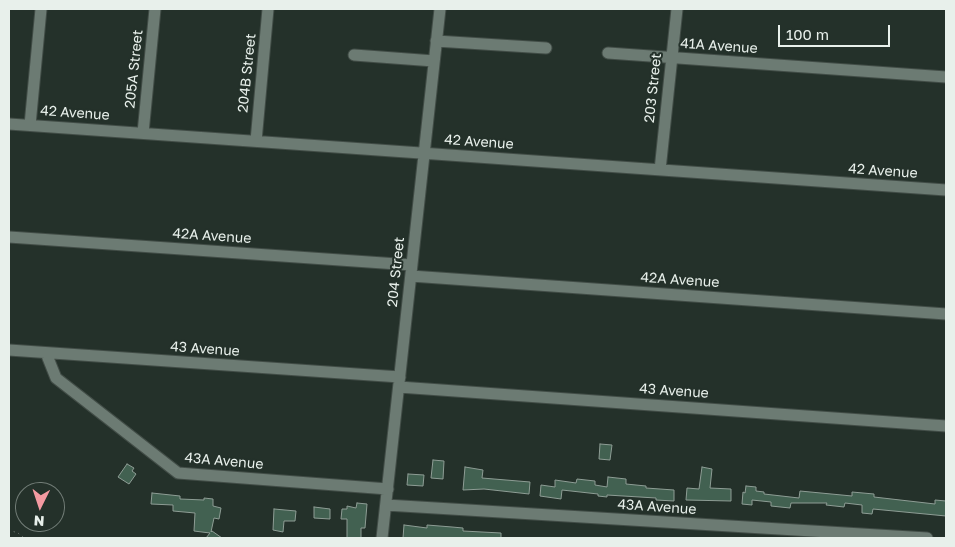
<!DOCTYPE html>
<style>
body{margin:0}
#map{position:relative;width:955px;height:547px;overflow:hidden;background:#24312a;font-family:"Golos Text",sans-serif}
canvas{display:block}
.frame{position:absolute;inset:0;border:10px solid #e8f0eb;pointer-events:none}
.north{position:absolute;left:15px;top:482px;width:50px;height:50px;box-sizing:border-box;background:#24312a;border:1px solid #727d77;border-radius:50%;rotate:184deg;font-size:14px;font-weight:700;line-height:20px;text-align:center;color:#e8f0eb}
.north::after{content:'';display:block;margin:auto;width:18px;height:22px;background:#f49aa1;clip-path:polygon(50% 0,100% 100%,50% 72%,0 100%)}
.scale{position:absolute;left:778px;top:25px;width:112px;height:22px;box-sizing:border-box;border:2px solid #e8f0eb;border-top:0;padding-left:6px;font-size:15px;line-height:18px;white-space:nowrap;color:#e8f0eb;-webkit-text-stroke:4px #24312a;paint-order:stroke}
</style>
<div id="map">
<canvas width="955" height="547"></canvas>
<div class="frame"></div>
<div class="north">N</div>
<div class="scale">100 m</div>
</div>
<script>
const ctx = document.querySelector('canvas').getContext('2d');
ctx.lineJoin = 'round';
function fillPath(path, color) { ctx.fillStyle = color; ctx.fill(path, 'evenodd'); }
const poly = rows => new Path2D(rows.map(r => 'M' + r).join(''));
function strokePath(path, color, width, dash) { ctx.strokeStyle = color; ctx.lineWidth = width; ctx.lineCap = dash ? 'butt' : 'round'; ctx.setLineDash(dash || []); ctx.stroke(path); }
function drawText(font, color, halo, rows, align = 'center') {
  ctx.font = font + ' "Golos Text",sans-serif'; ctx.lineWidth = 4; ctx.setLineDash([]); ctx.textBaseline = 'middle'; ctx.strokeStyle = halo; ctx.fillStyle = color; for (const [text, x, y, turn = 0] of rows) {
    ctx.save(); ctx.translate(x, y); ctx.rotate((+turn || 0) * Math.PI / 180); ctx.textAlign = isNaN(turn) ? turn : align; if (halo) ctx.strokeText(text, 0, 0); ctx.fillText(text, 0, 0); ctx.restore();
  }
}
const building = poly([
 [600,444,612,445,610,460,599,459,600,444],
 [433,460,444,461,443,479,431,478,433,460],
 [127,464,134,468,132,471,136,474,129,484,118,477,127,464],
 [465,467,483,470,482,478,530,482,529,494,484,489,463,490,465,467],
 [702,467,712,469,710,488,731,489,731,501,686,500,687,488,699,489,702,467],
 [408,474,424,475,423,486,407,485,408,474],
 [608,477,626,479,626,484,646,486,646,488,674,490,674,501,656,500,656,498,607,495,607,497,598,496,598,494,562,490,561,499,540,496,541,485,555,487,555,480,576,483,577,479,595,481,595,485,607,487,608,477],
 [746,486,756,487,756,491,764,492,764,494,799,498,800,491,852,496,852,492,874,494,874,497,935,504,935,500,946,501,946,516,873,509,872,514,862,513,862,505,845,503,844,507,826,505,827,503,791,503,790,508,771,506,771,502,752,500,752,505,742,504,743,492,745,493,746,486],
 [152,493,180,496,180,499,204,500,204,498,213,499,213,506,221,508,219,519,214,518,211,532,212,531,222,538,206,538,210,533,194,531,195,513,173,511,173,505,151,504,152,493],
 [357,503,367,504,365,528,361,528,361,538,347,538,347,519,341,519,342,509,347,509,347,506,356,508,357,503],
 [314,507,330,509,330,519,314,518,314,507],
 [274,509,296,511,295,521,284,521,283,532,273,530,274,509],
 [404,525,427,528,427,525,452,527,463,528,463,531,501,533,501,538,403,538,404,525]
]);
fillPath(building, '#426151');
strokePath(building, '#8e9d95', 1);
const minor = poly([
 [436,41,546,48],
 [608,53,946,77],
 [354,55,434,61],
 [9,124,946,190],
 [30,125,41,9],
 [143,133,155,9],
 [256,141,268,9],
 [660,170,677,9],
 [9,237,412,265],
 [411,276,946,314],
 [9,350,400,377],
 [46,353,56,378,178,473,388,489],
 [399,387,946,426],
 [386,505,927,538],
 [382,538,440,9]
]);
strokePath(minor, '#424d47', 13);
strokePath(poly([
 [9,530,18,533,24,538]
]), '#838d87', 1, [1, 4]);
strokePath(minor, '#6c7b73', 11);
drawText('14px', '#e8f0eb', '#24312a', [
 ["41A Avenue",719,46,4],
 ["205A Street",134,69,-84],
 ["204B Street",247,73,-84],
 ["203 Street",653,88,-84],
 ["42 Avenue",75,113,4],
 ["42 Avenue",479,142,4],
 ["42 Avenue",883,171,4],
 ["42A Avenue",212,236,4],
 ["204 Street",396,272,-84],
 ["42A Avenue",680,280,4],
 ["43 Avenue",205,349,4],
 ["43 Avenue",674,391,4],
 ["43A Avenue",224,461,5],
 ["43A Avenue",657,507,4]
]);
</script>
